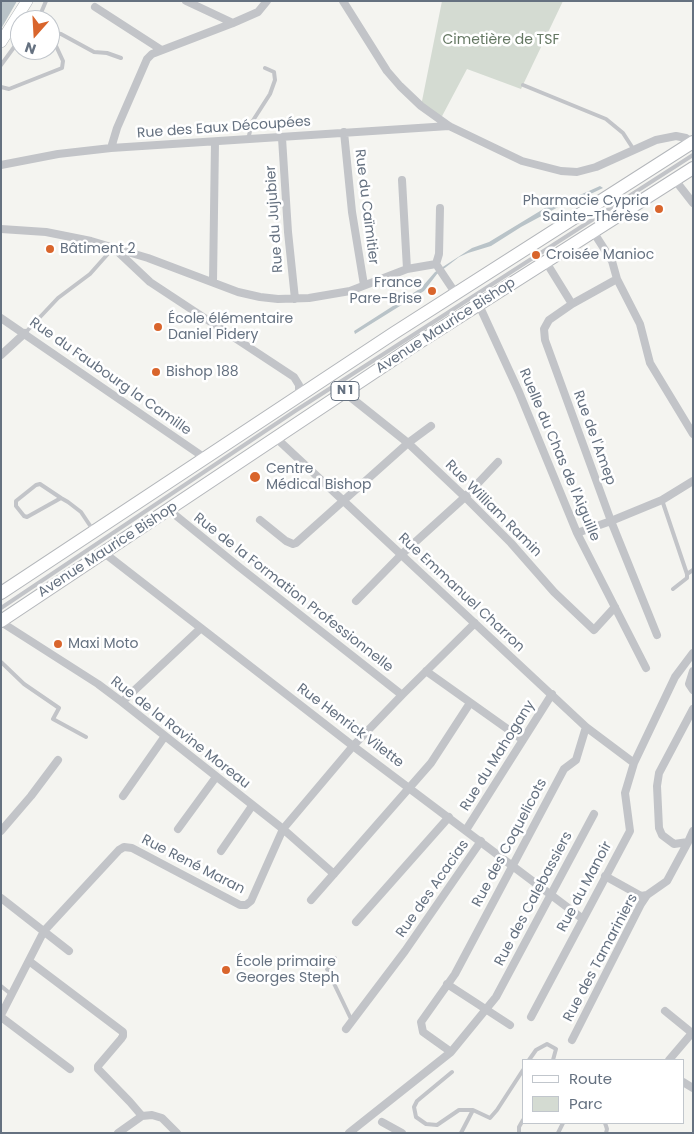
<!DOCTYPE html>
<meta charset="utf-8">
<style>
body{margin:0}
#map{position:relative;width:694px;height:1134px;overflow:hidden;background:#f4f4f0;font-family:Poppins,sans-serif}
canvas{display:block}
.frame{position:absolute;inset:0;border:2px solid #657180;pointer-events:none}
.legend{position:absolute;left:522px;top:1059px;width:162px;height:65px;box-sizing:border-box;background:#fff;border:1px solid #c1c6cc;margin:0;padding:6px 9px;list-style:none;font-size:15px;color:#657180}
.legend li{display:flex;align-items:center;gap:10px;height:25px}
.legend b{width:25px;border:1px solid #c1c6cc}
.north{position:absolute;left:10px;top:10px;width:50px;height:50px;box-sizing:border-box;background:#fff;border:1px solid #c1c6cc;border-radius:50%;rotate:199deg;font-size:14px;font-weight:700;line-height:20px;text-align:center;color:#657180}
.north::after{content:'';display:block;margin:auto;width:18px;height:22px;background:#d9652c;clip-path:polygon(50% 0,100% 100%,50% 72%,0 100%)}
</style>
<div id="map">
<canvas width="694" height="1134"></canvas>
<div class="frame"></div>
<ul class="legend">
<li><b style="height:6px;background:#fff"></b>Route</li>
<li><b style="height:14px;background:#d4dbd2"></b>Parc</li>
</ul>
<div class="north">N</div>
</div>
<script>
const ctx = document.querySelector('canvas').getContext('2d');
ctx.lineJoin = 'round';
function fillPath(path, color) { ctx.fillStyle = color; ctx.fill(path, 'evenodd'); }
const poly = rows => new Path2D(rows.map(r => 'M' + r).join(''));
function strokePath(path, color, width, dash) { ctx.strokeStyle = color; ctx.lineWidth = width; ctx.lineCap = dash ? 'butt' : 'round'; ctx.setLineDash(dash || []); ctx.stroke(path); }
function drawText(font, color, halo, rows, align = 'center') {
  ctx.font = font + ' Poppins,sans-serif'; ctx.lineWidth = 5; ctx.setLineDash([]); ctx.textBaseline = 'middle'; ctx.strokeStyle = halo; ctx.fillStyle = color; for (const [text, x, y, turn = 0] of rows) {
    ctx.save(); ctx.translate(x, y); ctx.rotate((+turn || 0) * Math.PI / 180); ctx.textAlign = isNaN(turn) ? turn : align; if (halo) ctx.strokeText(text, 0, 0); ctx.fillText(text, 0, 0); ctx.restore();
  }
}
fillPath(poly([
 [442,1,563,1,521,89,467,69,440,120,421,106]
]), '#d4dbd2');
fillPath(poly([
 [1,1,17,1,1,29],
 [600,186,603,188,576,201,563,206,562,205,521,227,491,246,468,253,459,257,437,274,424,291,355,334,354,331,421,288,435,272,472,248,489,242,545,208,562,203]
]), '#b9c3c8');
const secondary = poly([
 [1,42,27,1]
]);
const primary = poly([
 [1,593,394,333,693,142],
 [1,621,415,345,693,168]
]);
strokePath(secondary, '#b2b6ba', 12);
strokePath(primary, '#b3b6ba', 14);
strokePath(poly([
 [20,15,30,20],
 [38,20,46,1],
 [50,32,61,34,94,52,107,53,121,58],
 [1,65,20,39],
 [523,85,606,119,623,133,634,150],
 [1,87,9,89,62,68,63,61,50,33],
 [248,140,252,122,270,94,275,80,274,72,265,68],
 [25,333,58,298,90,274,114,247],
 [61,498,27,517,24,516,16,506,16,501,36,485,40,484,61,498,68,502,81,512,93,530],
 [662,500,687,574],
 [673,589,687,578,687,574,693,570],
 [1,608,295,411,693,155],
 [1,662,24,684,59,708,53,719,86,737],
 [335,958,327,969,352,1021],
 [1,986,12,995],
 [529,1060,536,1050,547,1044,556,1049,553,1060],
 [452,1072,417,1101,414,1107,416,1117,426,1124,437,1125,459,1110,473,1110],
 [605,1123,607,1129,606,1133],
 [461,1133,473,1110,490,1118,497,1110,523,1070],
 [519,1133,519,1127,523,1120],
 [558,1133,563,1123]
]), '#c2c4c8', 4);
strokePath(poly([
 [186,1,233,23],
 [343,1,387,71,400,86,421,106,449,126,522,161,561,171,577,172,596,167,656,140,676,136,686,138,692,142],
 [95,7,160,49],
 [344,132,352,212,364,285],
 [282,138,288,232,295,299],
 [111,148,117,128,147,59,152,54,233,23,258,12,267,1],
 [1,165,58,154,111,148,449,126],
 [402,180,407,269],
 [675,180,693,203],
 [1,229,46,232,91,241,148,258,238,292,260,297,278,299,309,298,350,291,407,269,436,264,456,294],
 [594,233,612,261,617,279,640,324,650,363,693,434],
 [115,249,150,282,294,377,299,385,299,396],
 [546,262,572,304],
 [436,264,439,254,440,208],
 [617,279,572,304,549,320,544,329,545,340,611,521,657,635],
 [213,282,215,142],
 [479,305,519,392,577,533,646,668],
 [1,318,205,458],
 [1,355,25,333],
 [344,392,408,443,465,497,511,543,554,592,594,630,615,607],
 [275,437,586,727,634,763],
 [169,510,238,566,402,695],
 [260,520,286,541,293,544,296,543,408,443,431,426],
 [577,533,611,521,662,500,693,481],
 [103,552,353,746,583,919],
 [356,601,402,554,465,497,498,462],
 [1,622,98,684,122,702,283,829,334,874],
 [426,671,523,740],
 [693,671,689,684,693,690],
 [122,702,201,628],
 [693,709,659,773,657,786,659,828,662,835,674,844,688,842,693,831],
 [123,796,165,736],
 [178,829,216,777],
 [466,830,552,694],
 [1,831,31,796,58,760],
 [221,851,252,806],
 [605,876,641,896,647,895],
 [1,898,69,951],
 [311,900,431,763,470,703],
 [356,922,449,817],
 [29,961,123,1032,123,1036,121,1039,98,1066,98,1069,130,1102,142,1116],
 [447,984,510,1025],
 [665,1011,692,1033,669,1060],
 [1,1015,44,931,119,850,124,847,132,848,240,905,246,905,251,901,283,829,353,746,402,695,475,623],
 [1,1017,70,1069],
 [531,1017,630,831,625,793,634,763,675,677,693,653],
 [346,1029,405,951,481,841],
 [572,1040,641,904,647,895,667,881,688,842],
 [451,1052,423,1032,421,1022,455,974,564,769,576,760,586,727],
 [683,1082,693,1088],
 [382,1122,402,1133],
 [118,1133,142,1116,152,1115,162,1118,177,1133],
 [349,1133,451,1052,496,997,594,814]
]), '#c2c4c8', 8);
strokePath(secondary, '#fff', 11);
strokePath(primary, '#fff', 12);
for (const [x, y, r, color] of [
 [659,209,5,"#d9652c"],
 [50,249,5,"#d9652c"],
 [536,255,5,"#d9652c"],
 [432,291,5,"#d9652c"],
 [158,327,5,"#d9652c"],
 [156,372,5,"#d9652c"],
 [255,477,6,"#d9652c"],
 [58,644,5,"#d9652c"],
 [226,970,5,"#d9652c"]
]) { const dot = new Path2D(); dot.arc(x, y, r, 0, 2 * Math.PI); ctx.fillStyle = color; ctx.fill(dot); strokePath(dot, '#fff', 2); }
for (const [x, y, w] of [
 [345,391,28]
]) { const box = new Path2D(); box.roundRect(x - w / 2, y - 9.5, w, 19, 4); ctx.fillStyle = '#fff'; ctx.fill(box); strokePath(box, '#657180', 1); }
drawText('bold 12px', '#657180', null, [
 ["N 1",345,391]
]);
drawText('14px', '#657863', '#fff', [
 ["Cimetière de TSF",501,40]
]);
drawText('14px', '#657180', '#fff', [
 ["Rue des Eaux Découpées",224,128,-4],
 ["Rue du Caïmitier",366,207,83],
 ["Rue du Jujubier",275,219,-94],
 ["Avenue Maurice Bishop",446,326,-33],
 ["Rue du Faubourg la Camille",110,377,35],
 ["Rue de l'Amep",594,438,70],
 ["Ruelle du Chas de l'Aiguille",559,455,67],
 ["Rue William Ramin",493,509,45],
 ["Avenue Maurice Bishop",108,550,-33],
 ["Rue de la Formation Professionnelle",293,593,38],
 ["Rue Emmanuel Charron",461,593,43],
 ["Rue Henrick Vilette",350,726,37],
 ["Rue de la Ravine Moreau",180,733,38],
 ["Rue du Mahogany",498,756,-58],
 ["Rue des Coquelicots",510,843,-62],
 ["Rue René Maran",193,865,27],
 ["Rue du Manoir",585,887,-62],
 ["Rue des Acacias",433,889,-55],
 ["Rue des Calebassiers",534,899,-62],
 ["Rue des Tamariniers",601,958,-62]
]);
drawText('14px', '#657180', '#fff', [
 ["Pharmacie Cypria",649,201,"right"],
 ["Sainte-Thérèse",649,217,"right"],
 ["Bâtiment 2",60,249],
 ["Croisée Manioc",546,255],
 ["France",422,283,"right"],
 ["Pare-Brise",422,299,"right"],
 ["École élémentaire",168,319],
 ["Daniel Pidery",168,335],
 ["Bishop 188",166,372],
 ["Centre",266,469],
 ["Médical Bishop",266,485],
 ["Maxi Moto",68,644],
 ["École primaire",236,962],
 ["Georges Steph",236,978]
], 'left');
</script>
